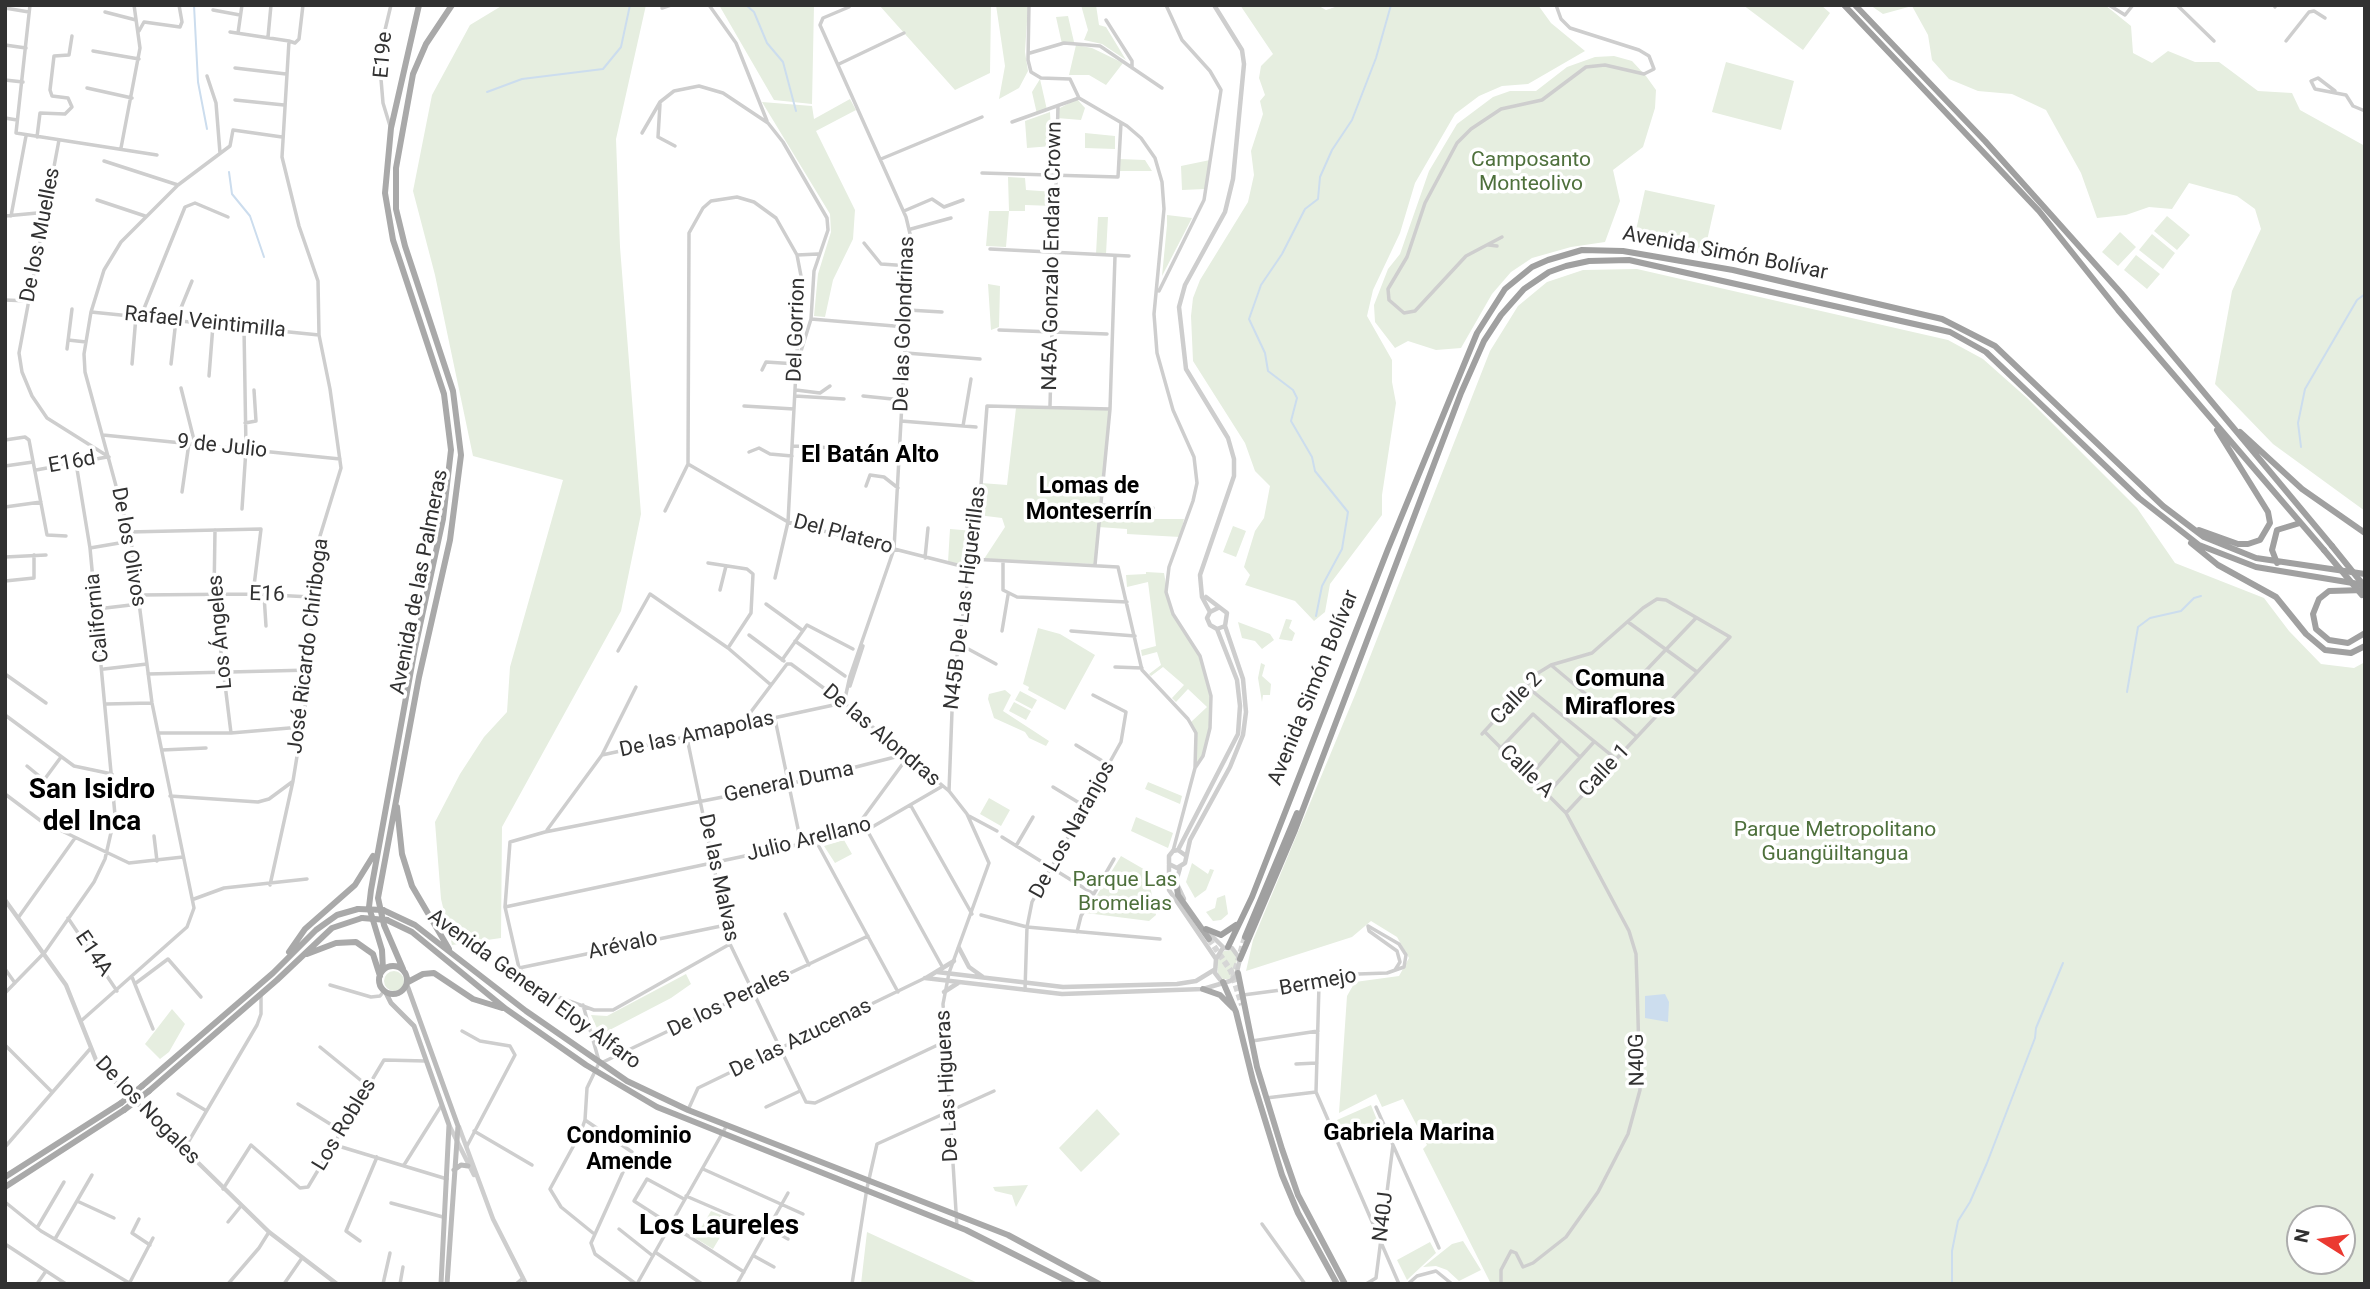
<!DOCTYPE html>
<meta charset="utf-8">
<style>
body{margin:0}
#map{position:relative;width:2370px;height:1289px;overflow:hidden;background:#fff;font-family:Roboto,sans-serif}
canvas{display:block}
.frame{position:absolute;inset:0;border:7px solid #313131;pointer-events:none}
.north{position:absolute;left:2286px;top:1205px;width:70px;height:70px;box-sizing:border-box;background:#fff;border:2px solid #adadad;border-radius:50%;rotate:282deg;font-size:19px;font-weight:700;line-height:28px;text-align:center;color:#313131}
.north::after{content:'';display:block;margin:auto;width:24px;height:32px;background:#eb3931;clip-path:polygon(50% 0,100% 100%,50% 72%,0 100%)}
</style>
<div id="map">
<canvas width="2370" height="1289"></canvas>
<div class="frame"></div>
<div class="north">N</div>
</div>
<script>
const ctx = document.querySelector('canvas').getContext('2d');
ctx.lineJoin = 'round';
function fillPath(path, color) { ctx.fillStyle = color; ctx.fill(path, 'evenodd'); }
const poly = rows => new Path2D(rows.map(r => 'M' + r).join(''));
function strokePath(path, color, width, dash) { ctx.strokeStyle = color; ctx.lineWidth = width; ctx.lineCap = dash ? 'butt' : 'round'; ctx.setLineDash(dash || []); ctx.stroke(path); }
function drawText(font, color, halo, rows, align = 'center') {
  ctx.font = font + ' Roboto,sans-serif'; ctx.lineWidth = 7; ctx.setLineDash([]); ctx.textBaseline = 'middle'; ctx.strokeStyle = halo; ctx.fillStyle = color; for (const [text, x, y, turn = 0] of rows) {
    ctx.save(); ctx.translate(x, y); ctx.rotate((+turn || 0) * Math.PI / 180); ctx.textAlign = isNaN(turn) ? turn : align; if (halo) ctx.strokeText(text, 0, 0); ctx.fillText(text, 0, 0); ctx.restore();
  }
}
fillPath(poly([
 [503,5,646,5,616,139,620,247,641,514,621,611,502,827,501,938,452,945,441,899,435,822,460,774,484,737,507,712,510,667,563,480,473,456,435,275,413,191,432,95,470,25],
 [719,5,814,5,812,104,774,100],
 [879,5,991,5,990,73,955,90],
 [996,5,1028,5,1025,52,1028,71,1019,88,999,99,1005,66],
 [1081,5,1096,5,1099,25,1106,27,1126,60,1102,44,1084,40,1088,30],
 [1240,5,1317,5,1326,10,1341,5,1538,5,1551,23,1585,51,1528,84,1502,86,1479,96,1455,114,1415,183,1400,233,1373,290,1367,316,1392,360,1392,382,1396,403,1382,495,1382,515,1330,584,1325,612,1314,621,1295,601,1245,585,1250,575,1244,567,1255,531,1264,518,1270,486,1255,471,1245,443,1193,361,1191,316,1193,298,1200,280,1248,202,1254,175,1251,151,1263,114,1260,101,1265,95,1259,78,1261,66,1273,54],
 [1743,5,1821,5,1830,13,1803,50],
 [1870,5,2105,5,2131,26,2133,53,2152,63,2168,51,2195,62,2219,62,2258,91,2292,93,2300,110,2365,146,2365,511,2273,444,2215,384,2232,291,2261,229,2255,209,2237,196,2189,183,2172,209,2149,207,2126,215,2097,218,2081,173,2046,110,2012,94,1978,91,1949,79,1932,60,1928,35,1912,6,1883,14],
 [1068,16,1074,42,1062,44,1056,17],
 [1076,45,1092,48,1123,63,1106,85,1089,75,1069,75],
 [1614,56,1632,61,1646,76,1656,90,1655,108,1643,147,1613,170,1620,201,1605,242,1571,247,1532,258,1511,272,1492,294,1461,348,1436,350,1408,341,1395,348,1375,322,1374,305,1388,269,1400,254,1429,171,1457,124,1493,97,1510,91,1536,91,1567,67,1595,57],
 [1726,62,1794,81,1781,130,1712,112],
 [1040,79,1047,110,1037,114,1032,92],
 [850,99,856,110,816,131,855,210,853,239,833,280,825,317,814,316,818,274,831,232,830,214,762,102,812,106,814,119],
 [1077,99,1085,108,1081,120,1057,118,1056,110],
 [1050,112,1052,146,1027,148,1025,121],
 [1085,133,1115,136,1115,149,1085,148],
 [1118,159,1145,160,1152,171,1117,171],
 [1210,160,1205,189,1182,190,1181,166],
 [1008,177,1025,178,1026,190,1055,192,1054,206,1025,205,1025,211,1009,211,1006,247,986,246,989,211,1009,211],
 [1645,190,1715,205,1704,254,1634,239],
 [1167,215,1192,218,1162,276,1167,225],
 [2167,216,2190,235,2177,250,2154,231],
 [1098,217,1108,217,1106,254,1096,254],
 [2120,232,2136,247,2118,266,2102,252],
 [2152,234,2175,253,2163,269,2139,250],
 [2136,255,2160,274,2147,289,2124,270],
 [1637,269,1948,340,1983,359,2027,398,2137,508,2175,563,2264,598,2289,631,2321,664,2354,668,2365,662,2365,1284,1491,1284,1423,1149,1427,1145,1403,1099,1382,1107,1376,1094,1339,1113,1347,996,1355,982,1399,976,1409,958,1397,937,1371,921,1352,937,1246,971,1253,940,1355,695,1490,351,1518,306,1547,282,1583,270],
 [2300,1219,2342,1219,2342,1261,2300,1261],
 [988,284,1000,286,999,327,991,330],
 [1016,408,1110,409,1099,505,1135,508,1134,519,1184,519,1180,537,1127,534,1127,529,1098,527,1094,564,984,559,1005,527,1002,518,978,515,981,483,1007,485],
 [1233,526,1246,531,1236,557,1223,552],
 [950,529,974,531,969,565,948,562],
 [1146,572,1164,573,1170,607,1200,656,1211,696,1210,728,1203,756,1195,768,1197,740,1190,723,1207,707,1188,689,1176,702,1172,698,1184,685,1163,667,1151,676,1149,674,1161,665,1157,652,1142,656,1141,650,1156,646,1148,582,1127,587,1126,575,1146,574],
 [1286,619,1292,620,1289,628,1295,633,1292,641,1279,639],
 [1238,622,1270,634,1274,640,1262,649,1255,641,1242,638],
 [1038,628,1060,634,1095,655,1065,710,1028,690,1029,687,1023,684],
 [1261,663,1265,665,1262,676,1271,684,1270,695,1263,695,1262,702,1258,678],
 [1005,690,1011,695,1003,711,1049,741,1046,746,1029,738,1025,732,994,718,988,699,989,694],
 [1020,691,1037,700,1032,709,1015,700],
 [1014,702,1031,711,1026,720,1009,711],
 [1148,782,1182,796,1180,804,1145,789],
 [989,798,1010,810,1001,826,980,814],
 [1136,817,1173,833,1168,848,1131,831],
 [844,840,852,854,835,863,824,846],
 [1121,856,1147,871,1156,915,1149,921,1086,913],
 [1192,863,1208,874,1210,869,1214,870,1206,890,1195,898,1186,882],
 [1225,895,1228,914,1221,920,1213,921,1206,912,1215,908,1217,898],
 [1233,950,1237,960,1234,972,1229,979,1223,979,1218,974,1217,961,1224,951],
 '384 981a10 10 0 1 1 20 0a10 10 0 1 1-20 0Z',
 [686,974,691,984,671,998,600,1035,591,1015,607,1016],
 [172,1009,185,1024,169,1052,160,1059,145,1044],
 [1371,1105,1379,1125,1345,1139,1337,1120],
 [1097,1109,1120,1134,1081,1172,1059,1148],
 [1028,1185,1016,1207,1012,1195,995,1191,993,1187],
 [711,1211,731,1219,713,1249,695,1238],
 [867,1232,980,1284,861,1284],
 [1463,1241,1481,1270,1459,1281,1447,1270,1436,1266,1423,1267,1452,1244],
 [1430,1242,1436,1253,1407,1280,1397,1260]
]), '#e6eee0');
fillPath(poly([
 [1665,994,1669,1002,1668,1022,1645,1018,1645,996]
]), '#cde');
strokePath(poly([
 [194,5,198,82,207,129],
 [746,5,754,12,767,43,783,62,796,111],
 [487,92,522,79,603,69,621,47,630,5],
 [229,172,232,194,250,216,264,257],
 [2301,447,2298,423,2305,389,2357,300,2365,294],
 [1316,616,1322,586,1342,549,1348,512,1315,471,1312,457,1291,421,1297,398,1293,390,1268,371,1265,353,1249,319,1261,285,1282,254,1305,209,1318,199,1320,177,1332,150,1352,120,1376,58,1391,5],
 [2127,692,2138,627,2150,618,2181,611,2194,598,2201,596],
 [1952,1284,1952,1251,1958,1221,1970,1202,1987,1163,2035,1038,2036,1028,2063,963]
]), '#cde', 2);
strokePath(poly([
 [1209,939,1231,971,1242,1005]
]), '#d6d6d6', 6, [6, 3]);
strokePath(poly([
 [1233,978,1245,937]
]), '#d6d6d6', 6, [6, 3]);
strokePath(poly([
 [30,5,16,133,157,155],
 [709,5,736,43,767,121],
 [1029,5,1028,60,1031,72,1041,78,1070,79,1079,98],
 [2109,5,2125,15,2133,5],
 [2177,5,2214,41],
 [2274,5,2275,7],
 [5,8,29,12],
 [662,8,671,5],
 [213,10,240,15],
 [105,12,136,20],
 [1106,20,1132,61,1132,68],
 [139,31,144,22,180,27,182,22,179,5],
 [230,32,289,41],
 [238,33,242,5],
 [268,37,271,5],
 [2286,41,2309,12,2314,11,2325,18],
 [5,45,26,48],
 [93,51,139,59],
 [1030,53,1064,43,1100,46,1162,88],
 [839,64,904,33],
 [235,68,286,74],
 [207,76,216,103,220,153],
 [5,80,23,82],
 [87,88,132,98],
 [2335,91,2318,78,2311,81,2315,89,2346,95,2353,106,2365,111],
 [1079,98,1127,126,1141,138,1155,158,1162,182,1164,209,1154,314,1157,353,1173,410,1194,457,1197,483,1193,501,1169,567,1166,592,1173,614,1200,656,1211,696,1210,728,1203,756,1195,768],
 [235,100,284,105],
 [660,104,658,137,675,146],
 [5,118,17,120],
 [1012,122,1079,98],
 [390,126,383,103,379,55,391,5],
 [642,133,660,102,674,91,699,86,723,93,768,123,783,142,827,218,828,230,814,271,811,319,797,364,766,362,762,370],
 [37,137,40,113,65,114,72,107,68,98,52,96,50,90,54,56,69,55,72,36],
 [59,140,19,353,22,372,32,396,47,418,109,457],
 [121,148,140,48,134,5],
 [881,159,982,117],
 [104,161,178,185],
 [982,173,1118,177,1121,123],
 [97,200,145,216],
 [904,211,932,199,944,207,963,200],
 [5,216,48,212],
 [11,216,26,136],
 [911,229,951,218],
 [1502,237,1466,256,1415,311,1404,313,1389,300,1388,289,1407,257,1425,203,1457,143,1471,129,1501,109,1542,100,1586,67,1605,65,1644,74,1654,69,1649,56,1639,50,1570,28,1561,19,1556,5],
 [864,243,881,264,910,266],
 [1489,245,1497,246],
 [990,249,1129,256],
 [797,255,818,254],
 [1159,291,1204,200,1221,90,1210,71,1182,40,1166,5],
 [5,300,29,301],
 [908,310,942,312],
 [91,312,319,335],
 [141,316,185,207,195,203,228,217],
 [811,319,906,327],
 [999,330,1107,334],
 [68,340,86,342],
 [67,349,72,309],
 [906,353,980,359],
 [132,364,136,316],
 [171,364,176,320,192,281],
 [209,376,213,325],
 [181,388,195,444],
 [796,390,820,393,830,386],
 [795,396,844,399],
 [863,396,902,400],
 [744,406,794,409],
 [1050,406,1058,106],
 [901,421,976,427],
 [245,423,256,421,254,390],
 [963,426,971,379],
 [103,435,340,459],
 [5,440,25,437,29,440,47,535,66,536],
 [792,446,837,448],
 [749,452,759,448,770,454,792,456],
 [688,464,788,522,969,568],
 [5,466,33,462],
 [36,470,107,457],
 [866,486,870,475,884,477,898,488],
 [182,492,189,443],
 [1099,505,1153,508],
 [5,507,41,502],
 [242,509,246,449,244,328],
 [665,511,688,464,689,233,703,208,711,201,737,197,754,202,776,218,797,255,801,276,788,522,775,578],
 [215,530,214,595,231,733],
 [129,532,261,529,253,594],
 [90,548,131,541],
 [5,557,46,555],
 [925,558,928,528],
 [971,559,1118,567,1142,670,1188,719,1196,733,1195,768,1173,851],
 [1003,561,1003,590,1017,597,1127,602],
 [708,563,747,569,753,574,751,613,728,648],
 [1095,565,1110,409,1115,256],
 [5,581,34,578,34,555],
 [720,590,726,566],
 [138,595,253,594,311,597],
 [264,595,266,626],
 [766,604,802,630],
 [97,609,139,604],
 [1628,622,1697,672],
 [1002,631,1008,595],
 [1071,631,1135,636],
 [749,635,784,661],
 [795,641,845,676],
 [959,644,996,664],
 [618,651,650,594,728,648,771,685],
 [782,660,807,625,853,649],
 [1551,665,1637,737],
 [1115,667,1142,668],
 [104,669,147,664],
 [5,674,46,703],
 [148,674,311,670],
 [1635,682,1696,618],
 [850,686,863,646],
 [1526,686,1616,759],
 [844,703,850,676,894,549,911,238,906,217,820,25,823,18,849,7],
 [106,704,152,703],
 [5,715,74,766,112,774],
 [775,719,801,843],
 [741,725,787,664,791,664,844,703,949,791,967,814,989,863,949,973,943,1004,957,1227],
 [1485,732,1566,813,1629,931,1636,954,1637,983,1640,1090,1628,1134,1598,1192,1566,1237,1533,1263,1523,1267,1516,1253,1511,1251,1501,1270,1501,1284],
 [158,733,231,733,301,727],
 [1482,734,1538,673,1551,665,1592,653,1643,608,1657,599,1666,600,1730,637,1566,813],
 [687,738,730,944,806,1102,815,1103,944,1042],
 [1076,745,1109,765],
 [1500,749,1533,714,1580,757],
 [162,750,206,748],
 [602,755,843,703],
 [27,766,44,780,61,757],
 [1529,777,1561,740],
 [1053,787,1086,807],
 [949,791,953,685,981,485,987,406,1110,409],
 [1548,793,1593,743],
 [5,794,41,821,129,863,183,857],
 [170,796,258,802,269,799,292,782],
 [911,806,972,914],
 [969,816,997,831],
 [547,830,602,755,636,687],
 [867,830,943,968],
 [860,832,863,818,907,758],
 [154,836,157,861],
 [1002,837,1092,893],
 [816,841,898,992],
 [1016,846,1033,817],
 [270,885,293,781,311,670,311,597,320,536,341,468,330,389,319,335,318,281,299,226,282,157,289,41,295,43,299,39,303,5],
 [194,899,224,888,307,879],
 [505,907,867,830,941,787],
 [785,914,809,965],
 [981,915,1027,927,1160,939],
 [18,918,75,838],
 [68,918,117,991],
 [1368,926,1369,931,1397,951,1400,962,1395,970],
 [1077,932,1081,916,1114,859],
 [730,944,613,1010,594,1010,547,993,533,985,519,968,505,907,510,842,545,832,789,784,903,755],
 [519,968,726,925],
 [5,969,15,983],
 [132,977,153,1029],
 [136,983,168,959,201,997],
 [330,985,371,997,380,996,384,991],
 [1319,985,1316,1092,1399,1284],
 [1025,990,1027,927,1032,902,1121,742,1126,712,1093,695],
 [5,993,45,952,94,882,105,859,115,815,90,548,76,463],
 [1243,995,1319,985,1358,974,1387,973,1404,967,1406,955,1399,944,1368,926],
 [583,1005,599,1061],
 [81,1021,187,927,194,908,152,703,131,541,85,372,84,354,91,312,104,270,121,242,178,185,230,146,233,130,282,137],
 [462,1031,480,1041,510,1046,515,1055,467,1146],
 [1252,1041,1318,1031],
 [5,1045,52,1092],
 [320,1047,369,1087],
 [601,1063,868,936],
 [1296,1064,1317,1063],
 [178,1094,205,1110],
 [1266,1098,1316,1092],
 [298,1104,343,1132],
 [766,1107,800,1091],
 [1376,1107,1439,1248],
 [688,1110,698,1088,925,978],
 [585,1120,632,1152,591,1243,595,1254,636,1284],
 [474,1131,532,1165],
 [335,1145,447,1179],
 [5,1147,90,1049],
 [183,1151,257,1025,261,1014,261,996],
 [404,1165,441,1106],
 [703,1169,803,1214],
 [223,1189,251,1145,300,1188,308,1187,384,1060,426,1061],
 [686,1196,767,1231],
 [684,1199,647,1179,634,1201,744,1272],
 [77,1201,114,1218],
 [5,1202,41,1231,131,1284],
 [391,1203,443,1217],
 [139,1219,132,1233,150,1245],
 [228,1222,241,1206],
 [1262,1224,1305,1284],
 [37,1228,64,1182],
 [769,1228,788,1239],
 [619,1229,653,1256],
 [593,1233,561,1207,550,1189,580,1134,585,1120,587,1088,599,1063],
 [55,1239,92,1175],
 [360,1241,346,1231,377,1157],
 [5,1244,66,1284],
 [655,1252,702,1284],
 [754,1256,774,1267],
 [37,1284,46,1271],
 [129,1284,153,1238],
 [228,1284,259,1248,269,1232],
 [284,1284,302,1258],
 [383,1284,390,1253],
 [400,1284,403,1267],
 [516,1284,523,1278],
 [637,1284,727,1125],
 [737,1284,788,1193],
 [852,1284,867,1188,877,1144,994,1091],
 [1366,1284,1376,1278,1393,1145],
 [1408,1284,1417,1276,1436,1271,1452,1284]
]), '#cecece', 3.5);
strokePath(poly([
 [1206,597,1227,613,1225,626,1217,629,1210,625,1207,618,1210,612,1218,608],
 [1210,612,1202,597,1200,575,1234,476,1234,459,1228,438,1186,369,1179,307,1185,285,1225,212,1233,179,1244,64,1242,50,1214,5],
 [1178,850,1238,734,1240,706,1237,680,1217,629],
 [1185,855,1178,850,1173,851,1169,856,1169,864,1177,868,1185,863,1190,840,1230,767,1243,735,1246,712,1243,679,1225,626],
 [1169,865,1169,890,1216,959],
 [1180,868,1176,882,1184,899],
 [5,900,66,985,98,1065,269,1232,337,1284],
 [1208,932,1224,948],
 [959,948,969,967,983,977],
 [937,972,1063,987,1177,984,1196,981,1214,970],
 [925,978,1062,994,1203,989,1230,981,1236,976,1240,959,1232,948,1223,948,1216,959,1215,973,1222,982],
 [926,978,954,961],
 [944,992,958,983],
 [450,1127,474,1175],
 [459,1127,493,1219,526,1284]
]), '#cecece', 4.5);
strokePath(poly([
 [407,985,458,1126,447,1284],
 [386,993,391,1003,414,1026,449,1125,441,1284],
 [454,1170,461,1165,468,1166]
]), '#bbb', 5);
strokePath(poly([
 [397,807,402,854,412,886,449,949],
 [1176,882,1178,895,1209,939],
 [383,910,415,925,526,1011,627,1081,688,1110,1008,1235,1099,1284],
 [387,920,412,932,506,1009,586,1065,657,1107,966,1230,1073,1284],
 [289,952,305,929,355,885,373,856],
 [307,954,336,943,356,942,373,954,380,976],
 '379 980a14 14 0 1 1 28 0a14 14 0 1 1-28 0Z',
 [403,969,384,925,378,898,419,677,450,540,461,455,453,391,405,246,396,209,396,168,413,74,426,44,452,5],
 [383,970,382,950,369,907,371,890,415,648,443,519,451,450,444,394,393,240,385,193,391,128,419,5],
 [1238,973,1257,1067,1282,1149,1298,1195,1345,1284],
 [408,982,423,974,434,973,473,999,502,1008],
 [1223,982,1236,1012,1253,1081,1282,1175,1298,1213,1337,1284],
 [1203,989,1220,995,1233,1008],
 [142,1086,273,973,316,930,337,915,358,909],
 [149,1091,277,980,332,928,362,918],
 [5,1177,121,1103],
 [5,1187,124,1110]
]), '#a9a9a9', 6);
strokePath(poly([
 [1844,5,2039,211,2118,310,2324,550],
 [1855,5,1985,141,2121,293,2332,546],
 [2240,432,2302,489,2365,533],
 [2199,530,2238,544,2248,544,2260,540,2270,523,2268,512,2217,430],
 [2191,543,2218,565,2276,597,2306,634,2325,650,2351,653,2365,646],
 [2277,563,2272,550,2277,530,2300,523],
 [2365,590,2329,591,2319,599,2313,614,2316,629,2329,640,2348,643,2365,633],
 [1206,929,1221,935,1236,925],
 [1245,937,1297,813],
 [1228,947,1252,897,1388,549,1477,333,1505,289,1532,267,1548,260,1582,250,1623,251,1733,270,1942,319,1995,346,2163,506,2204,537,2256,558,2365,574],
 [1240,959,1295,830,1461,393,1484,341,1501,315,1524,289,1549,272,1566,266,1589,261,1629,260,1950,332,1986,352,2139,498,2199,545,2256,567,2365,585]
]), '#a0a0a0', 6);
strokePath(poly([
 [358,909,383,910],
 [362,918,387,920],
 [121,1103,142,1086],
 [124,1110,149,1091]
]), '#a9a9a9', 6);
strokePath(poly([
 [2332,546,2365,587],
 [2324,550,2362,595]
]), '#a0a0a0', 6);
drawText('21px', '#313131', '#fff', [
 ["E19e",384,55,-85],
 ["De los Muelles",41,235,-79],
 ["Avenida Simón Bolívar",1725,254,11],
 ["N45A Gonzalo Endara Crown",1053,256,-89],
 ["Rafael Veintimilla",205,323,6],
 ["De las Golondrinas",905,324,-88],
 ["Del Gorrion",797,330,-88],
 ["9 de Julio",222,447,6],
 ["E16d",72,463,-10],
 ["Del Platero",843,535,15],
 ["De los Olivos",128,547,80],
 ["Avenida de las Palmeras",420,582,-79],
 ["E16",267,595,2],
 ["N45B De Las Higuerillas",966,598,-83],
 ["California",98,618,-96],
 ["Los Ángeles",221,632,-95],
 ["José Ricardo Chiriboga",309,646,-83],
 ["Avenida Simón Bolívar",1314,688,-68],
 ["Calle 2",1517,699,-46],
 ["De las Amapolas",697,735,-12],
 ["De las Alondras",881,736,40],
 ["Calle 1",1605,771,-47],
 ["Calle A",1526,772,44],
 ["General Duma",789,783,-12],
 ["De Los Naranjos",1073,830,-61],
 ["Julio Arellano",809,840,-14],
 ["De las Malvas",718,878,78],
 ["Arévalo",623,946,-12],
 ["E14A",93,954,56],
 ["Bermejo",1318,983,-10],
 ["Avenida General Eloy Alfaro",534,990,36],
 ["De los Perales",729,1003,-26],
 ["De las Azucenas",801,1039,-26],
 ["N40G",1638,1060,-91],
 ["De Las Higueras",948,1086,-93],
 ["De los Nogales",147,1111,46],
 ["Los Robles",345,1125,-59],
 ["N40J",1384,1217,-83]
]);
drawText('21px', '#4e703c', '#fff', [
 ["Camposanto",1531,161],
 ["Monteolivo",1531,185],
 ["Parque Metropolitano",1835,831],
 ["Guangüiltangua",1835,855],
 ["Parque Las",1125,881],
 ["Bromelias",1125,905]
]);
drawText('bold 23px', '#000', '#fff', [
 ["Lomas de",1089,487],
 ["Monteserrín",1089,513],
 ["Condominio",629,1137],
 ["Amende",629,1163]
]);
drawText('bold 24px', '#000', '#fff', [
 ["El Batán Alto",870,456],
 ["Comuna",1620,680],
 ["Miraflores",1620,708],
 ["Gabriela Marina",1409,1134]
]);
drawText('bold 28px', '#000', '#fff', [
 ["San Isidro",92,791],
 ["del Inca",92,823],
 ["Los Laureles",719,1227]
]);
</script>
